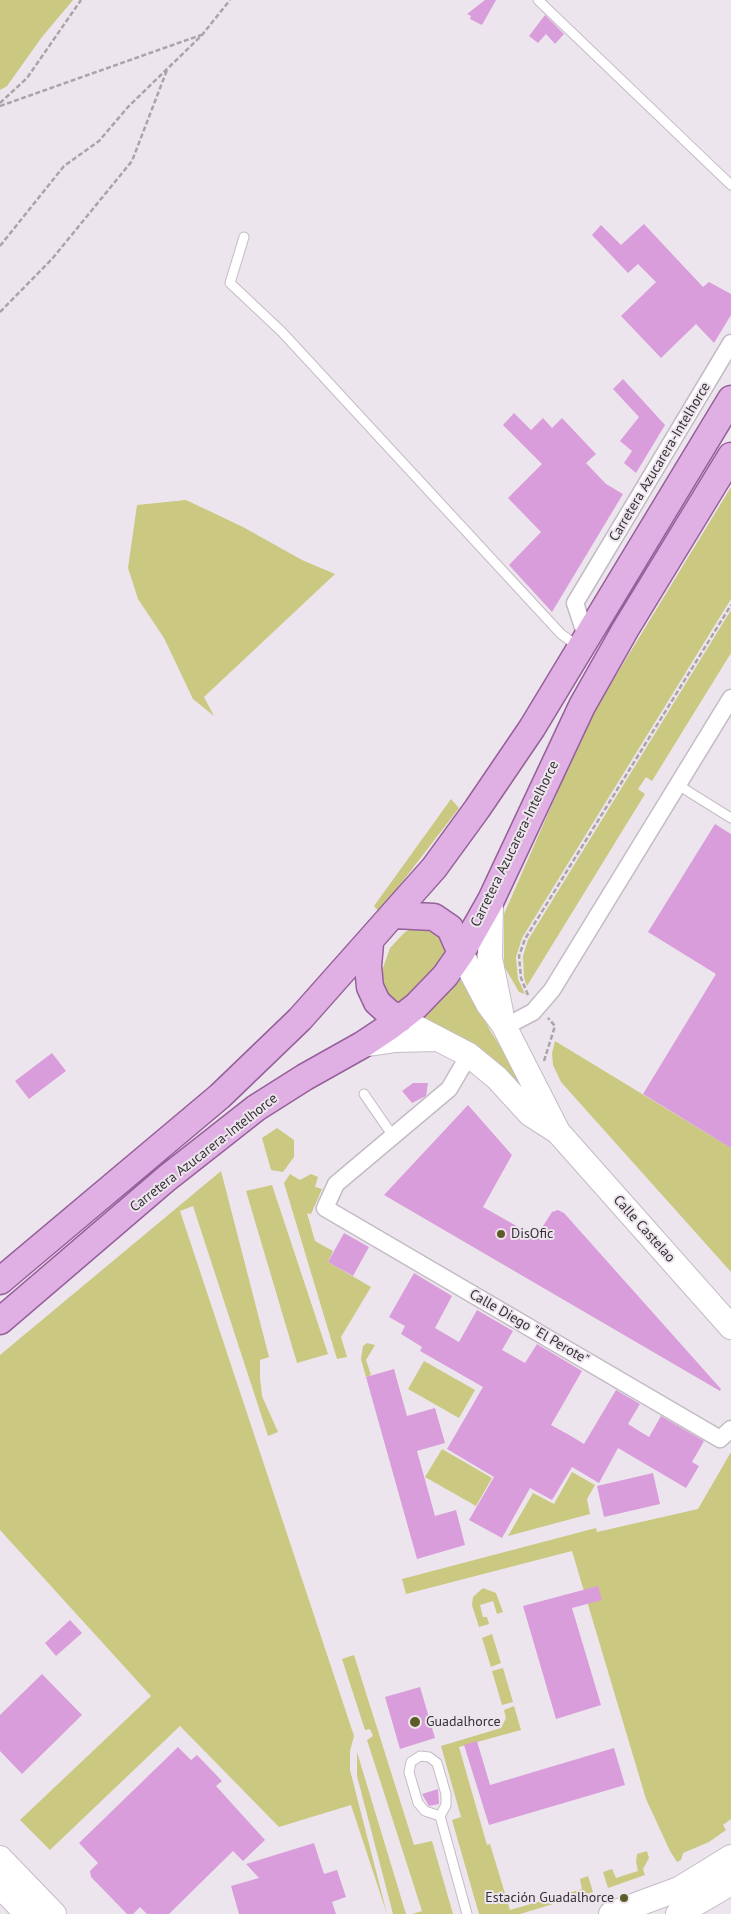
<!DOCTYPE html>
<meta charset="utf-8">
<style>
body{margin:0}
canvas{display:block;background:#ede5ed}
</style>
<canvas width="731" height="1914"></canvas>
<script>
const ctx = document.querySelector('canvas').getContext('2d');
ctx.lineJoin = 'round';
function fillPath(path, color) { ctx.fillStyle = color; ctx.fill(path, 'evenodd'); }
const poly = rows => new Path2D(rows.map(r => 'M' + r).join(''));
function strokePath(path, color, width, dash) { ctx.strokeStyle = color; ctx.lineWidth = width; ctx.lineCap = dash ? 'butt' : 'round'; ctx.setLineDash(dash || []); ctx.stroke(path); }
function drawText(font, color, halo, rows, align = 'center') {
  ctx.font = font + ' "PT Sans",sans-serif'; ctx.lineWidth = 4; ctx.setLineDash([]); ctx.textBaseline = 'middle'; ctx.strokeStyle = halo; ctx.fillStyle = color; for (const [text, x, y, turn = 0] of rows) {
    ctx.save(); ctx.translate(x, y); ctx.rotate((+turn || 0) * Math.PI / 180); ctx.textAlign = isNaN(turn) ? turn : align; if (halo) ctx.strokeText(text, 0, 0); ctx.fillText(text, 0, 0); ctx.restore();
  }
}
fillPath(poly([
 [0,0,73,0,42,37,7,86,0,90],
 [731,487,731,599,522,938,516,957,518,979,525,994,519,992,504,966,504,914,590,718],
 [186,500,243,527,302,560,335,574,204,697,214,716,193,699,164,638,138,599,128,568,137,505],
 [731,610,731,653,652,781,646,777,638,789,645,794,527,986,524,978,523,956,528,940],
 [451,799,459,808,379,912,374,906],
 [413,927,424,927,443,936,448,952,428,977,400,1004,389,999,381,986,383,968,390,948,404,933],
 [463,977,491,1032,530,1093,421,1020],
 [555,1041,731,1148,731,1272,561,1082,553,1065,552,1053],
 [277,1128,294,1140,294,1157,283,1172,271,1170,262,1138],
 [221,1171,269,1357,260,1360,260,1378,262,1396,278,1432,268,1436,193,1206,180,1211,354,1736,350,1751,350,1770,387,1914,351,1805,279,1827,180,1726,50,1850,20,1820,151,1696,0,1530,0,1355],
 [290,1174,300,1180,311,1174,318,1177,315,1187,322,1189,311,1214,307,1213,315,1241,333,1251,328,1262,371,1287,341,1337,347,1357,337,1359,284,1183],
 [272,1185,328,1354,297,1363,246,1191],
 [367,1343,375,1345,366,1360,371,1375,366,1377,361,1359,363,1346],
 [424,1361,475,1390,459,1418,408,1389],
 [442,1449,492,1478,476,1506,425,1477],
 [731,1452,731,1819,723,1825,726,1830,709,1842,683,1853,681,1860,677,1862,670,1851,646,1799,572,1551,406,1594,402,1579,596,1528,597,1532,698,1509],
 [572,1472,595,1485,587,1499,590,1514,508,1536,533,1493,554,1504],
 [483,1588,496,1593,503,1612,497,1614,493,1601,480,1605,483,1617,487,1617,489,1624,479,1627,472,1605,473,1597],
 [492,1634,501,1663,491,1667,482,1638],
 [354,1655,414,1845,432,1841,453,1914,412,1914,422,1911,367,1740,373,1736,370,1729,365,1730,342,1659],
 [503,1668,513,1702,502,1705,492,1671],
 [514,1706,521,1730,459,1747,487,1845,490,1844,510,1910,582,1889,580,1879,588,1876,593,1892,520,1914,479,1914,452,1820,461,1817,441,1746,501,1728,506,1718,504,1710],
 [357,1752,406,1914,393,1914,357,1776],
 [647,1851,649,1858,643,1869,645,1875,608,1888,603,1872,612,1869,616,1878,638,1871,636,1862,637,1854]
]), '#cac881');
fillPath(poly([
 [485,0,496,0,482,25,470,19,471,16,467,14],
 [545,15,564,34,555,44,546,34,538,43,529,36],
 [644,224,703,287,709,282,731,294,731,315,714,343,696,324,661,358,621,316,656,282,638,264,628,273,592,235,601,225,621,245],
 [623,379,665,425,636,473,624,463,632,451,620,441,639,417,613,389],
 [514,413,531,430,543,418,552,428,562,418,596,454,586,463,606,484,623,494,552,612,509,565,541,532,508,498,542,464,503,425],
 [715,824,731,834,731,1148,643,1094,716,974,648,932],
 [52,1053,66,1071,29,1099,15,1081],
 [413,1083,428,1083,426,1096,412,1103,402,1091],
 [468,1105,512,1155,483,1207,536,1237,552,1212,558,1210,564,1213,721,1389,720,1391,384,1195],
 [344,1233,369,1247,353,1276,328,1262],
 [414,1273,452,1296,435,1328,459,1342,477,1310,513,1331,502,1350,525,1363,537,1344,582,1371,551,1425,571,1436,584,1444,616,1390,640,1404,628,1424,649,1437,661,1416,704,1441,692,1462,699,1466,686,1488,618,1448,599,1483,572,1467,552,1500,530,1488,502,1538,469,1520,494,1477,447,1449,483,1387,420,1351,422,1347,401,1334,405,1326,389,1317],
 [394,1369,407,1416,435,1408,445,1443,417,1451,435,1516,456,1510,465,1545,417,1559,366,1377],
 [653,1473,660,1504,604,1517,597,1486],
 [598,1586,602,1600,572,1608,601,1705,556,1719,523,1606],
 [70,1620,82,1633,56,1656,45,1643],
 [42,1674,82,1715,22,1774,0,1751,0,1715],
 [420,1687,435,1738,400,1749,385,1697],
 [477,1741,490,1785,614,1748,625,1785,489,1825,464,1745],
 [178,1747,191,1760,197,1755,222,1781,216,1786,265,1840,243,1861,233,1851,169,1914,147,1914,140,1907,133,1914,127,1914,91,1877,90,1871,98,1863,79,1843],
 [438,1789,439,1804,429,1806,422,1794],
 [314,1843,324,1874,337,1870,346,1897,332,1902,336,1914,239,1914,231,1886,259,1878,246,1864]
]), '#d99ddb');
const lane = poly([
 [538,0,731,185],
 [244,237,230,283,282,332,561,634,579,647],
 [678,785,731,818],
 [364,1094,393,1136],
 [440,1816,425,1811,418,1803,409,1772,411,1762,420,1756,429,1757,437,1763,446,1794,446,1805,440,1816,467,1914]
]);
const street = poly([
 [586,636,575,603,731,343],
 [503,1024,516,1021,533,1012,552,990,731,698],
 [469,1055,449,1089,336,1184,325,1208,720,1439,731,1429]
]);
const secondary = poly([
 [491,900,490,958,501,1012],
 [461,953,488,1004,503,1024,558,1132],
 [400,1019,469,1055,497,1078,530,1114,558,1132,731,1327],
 [362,1045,396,1040,435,1039],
 [0,1858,54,1914],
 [0,1886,27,1914],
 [611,1914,679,1889,731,1857],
 [678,1914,731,1883]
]);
const primary = poly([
 [394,915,434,917,450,928,461,953],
 [370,943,368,966,370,987,377,1002,389,1013,400,1019],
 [0,1281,220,1096,300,1019,434,868,477,809,532,728,731,399],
 [0,1321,167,1178,256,1108,305,1077,362,1045,389,1027,416,1006,445,976,461,953,491,900,582,706,625,630,731,456]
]);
strokePath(lane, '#c4bcc4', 11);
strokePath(street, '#c4bcc4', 19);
strokePath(secondary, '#c4bcc4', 26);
strokePath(primary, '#96609a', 29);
strokePath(poly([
 [0,103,27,78,81,0],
 [0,106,201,35],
 [0,246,64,166,99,141,128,107,202,35,230,0],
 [0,312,52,259,132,161,167,70],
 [528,995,521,978,519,956,525,939,731,605],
 [544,1061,555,1026,548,1018]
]), '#aaa4aa', 2.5, [5, 2.5]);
strokePath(lane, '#fff', 9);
strokePath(street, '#fff', 16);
strokePath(secondary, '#fff', 24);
strokePath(primary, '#e0afe3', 26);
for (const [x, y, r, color] of [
 [501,1234,5,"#5d5b27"],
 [415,1722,6,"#5d5b27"],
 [624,1898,5,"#5d5b27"]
]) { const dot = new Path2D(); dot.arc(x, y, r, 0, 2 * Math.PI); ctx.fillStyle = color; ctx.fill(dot); strokePath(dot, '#ede5ed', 2); }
drawText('14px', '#353235', '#ede5ed', [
 ["Carretera Azucarera-Intelhorce",660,462,-59],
 ["Carretera Azucarera-Intelhorce",515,844,-64],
 ["Carretera Azucarera-Intelhorce",204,1153,-38],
 ["Calle Castelao",644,1229,48],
 ["Calle Diego \"El Perote\"",529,1327,30]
]);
drawText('14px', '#353235', '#ede5ed', [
 ["DisOfic",511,1234],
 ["Guadalhorce",426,1722],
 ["Estación Guadalhorce",614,1898,"right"]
], 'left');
</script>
